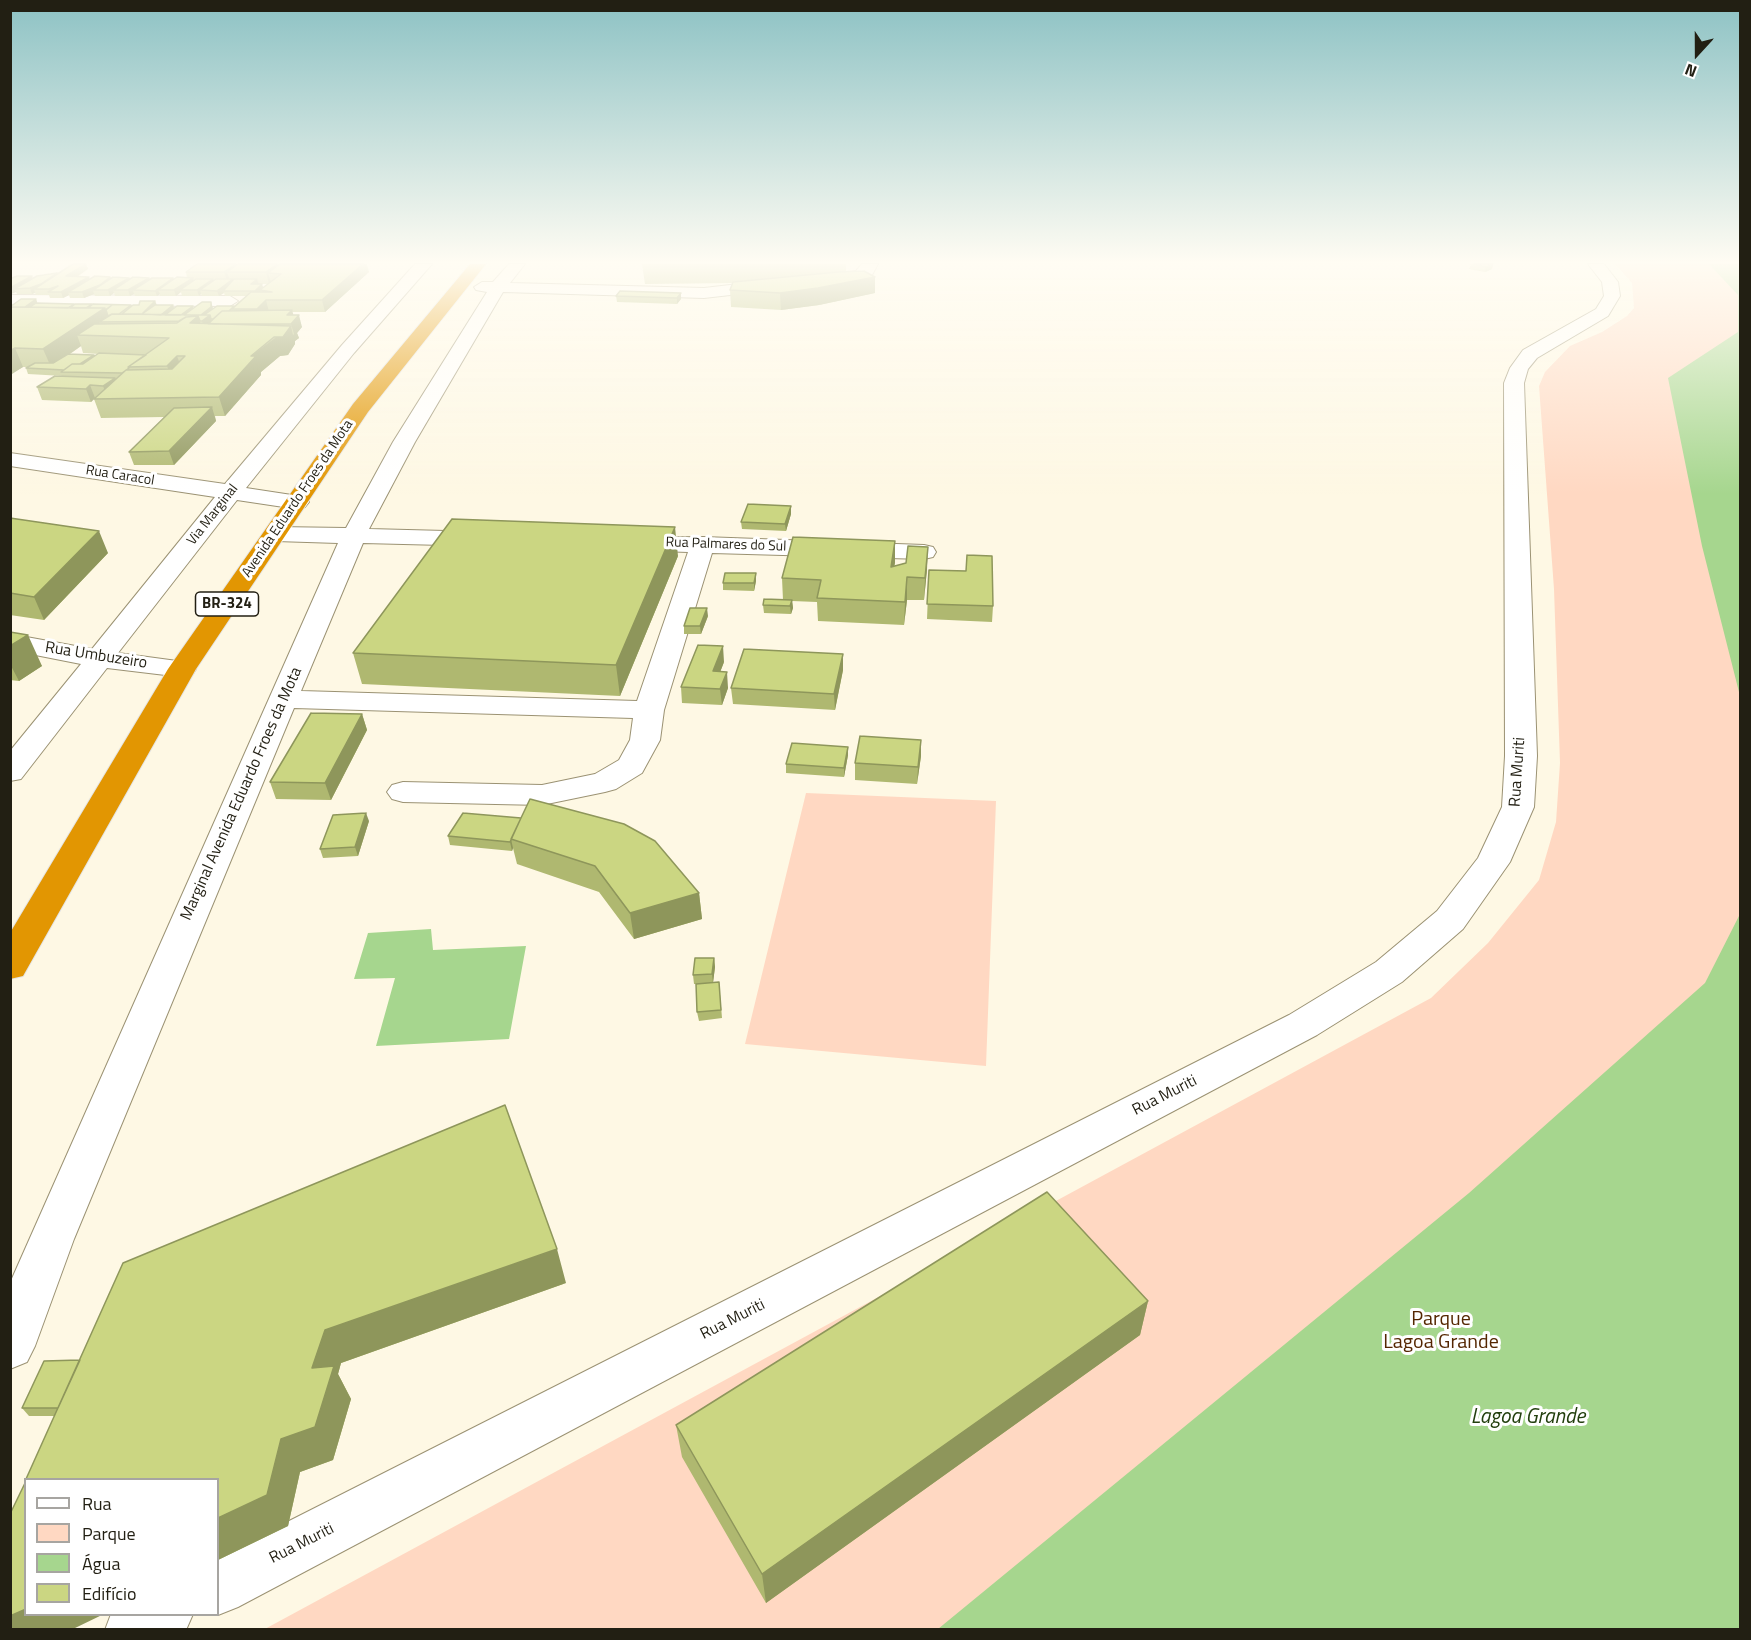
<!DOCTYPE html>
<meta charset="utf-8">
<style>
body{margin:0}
#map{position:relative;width:1751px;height:1640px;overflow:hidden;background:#fef8e4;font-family:"Titillium Web",sans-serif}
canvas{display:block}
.frame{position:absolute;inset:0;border:12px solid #221f13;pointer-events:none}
.legend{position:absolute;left:24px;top:1478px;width:195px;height:138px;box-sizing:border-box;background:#fff;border:2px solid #a7a5a1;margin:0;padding:8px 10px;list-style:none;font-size:18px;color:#221f13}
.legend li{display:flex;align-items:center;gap:12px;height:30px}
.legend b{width:30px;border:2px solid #a7a5a1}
.north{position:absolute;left:1667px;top:24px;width:60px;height:60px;-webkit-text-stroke:4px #fff;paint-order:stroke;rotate:201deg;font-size:16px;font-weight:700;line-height:24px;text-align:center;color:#221f13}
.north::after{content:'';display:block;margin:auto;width:21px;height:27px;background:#221f13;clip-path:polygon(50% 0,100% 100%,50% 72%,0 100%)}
</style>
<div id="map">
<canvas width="1751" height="1640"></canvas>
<div class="frame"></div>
<ul class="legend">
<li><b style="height:8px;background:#fff"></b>Rua</li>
<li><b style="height:16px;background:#ffd8c2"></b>Parque</li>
<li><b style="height:16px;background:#a6d68e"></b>Água</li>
<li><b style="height:16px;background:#cbd682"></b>Edifício</li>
</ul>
<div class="north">N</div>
</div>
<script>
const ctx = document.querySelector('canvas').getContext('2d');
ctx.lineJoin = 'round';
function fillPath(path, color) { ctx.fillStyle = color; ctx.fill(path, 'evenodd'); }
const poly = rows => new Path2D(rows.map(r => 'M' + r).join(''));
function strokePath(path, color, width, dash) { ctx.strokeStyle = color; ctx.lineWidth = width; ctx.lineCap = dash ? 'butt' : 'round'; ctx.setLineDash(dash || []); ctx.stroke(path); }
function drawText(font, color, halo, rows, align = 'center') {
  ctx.font = font + ' "Titillium Web",sans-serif'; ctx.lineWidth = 6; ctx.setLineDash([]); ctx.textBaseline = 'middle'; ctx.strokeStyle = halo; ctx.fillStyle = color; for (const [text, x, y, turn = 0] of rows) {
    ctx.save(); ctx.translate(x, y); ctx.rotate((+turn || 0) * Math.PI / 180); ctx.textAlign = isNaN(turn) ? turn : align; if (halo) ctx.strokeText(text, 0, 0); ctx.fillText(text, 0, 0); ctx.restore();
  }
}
fillPath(poly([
 [1615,264,1740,264,1740,1629,263,1630,1431,998,1488,943,1539,880,1556,822,1560,763,1554,589,1539,386,1545,372,1570,346,1602,332,1627,316,1634,308,1632,283],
 [806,793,996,801,986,1066,745,1044]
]), '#ffd8c2');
fillPath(poly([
 [1709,264,1740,264,1740,696,1702,546,1668,378,1738,332,1738,295],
 [1740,914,1740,1629,938,1629,1469,1193,1705,983],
 [431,929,433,950,526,946,509,1039,376,1046,395,978,354,979,368,933]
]), '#a6d68e');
const minor = poly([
 [415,264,432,264,354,353,246,488,305,497,309,502,305,507,297,509,237,500,118,653,192,663,196,669,192,675,182,677,107,668,21,779,10,781,10,751,81,664,10,650,10,634,92,649,215,497,10,466,10,453,225,484,342,345,415,264],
 [509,264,525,264,510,283,704,288,774,280,782,285,774,290,704,298,503,292,415,442,369,529,484,532,493,534,496,539,493,544,484,546,363,543,301,691,637,701,688,552,632,550,623,548,620,543,623,538,703,537,924,545,933,547,936,552,933,557,924,559,712,553,664,710,660,740,642,773,616,789,605,792,542,805,403,802,392,799,387,792,392,785,403,782,542,785,595,774,619,760,630,740,633,718,294,708,74,1239,35,1346,27,1362,10,1369,10,1283,338,543,276,541,267,539,264,534,267,529,276,527,346,528,393,442,487,292,476,290,474,287,482,282,493,282,509,264],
 [862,264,878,264,872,275,865,278,823,285,815,280,823,275,856,271,862,264],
 [1588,264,1604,264,1618,282,1620,296,1608,316,1537,358,1528,369,1524,383,1537,756,1534,807,1510,862,1463,929,1402,982,1317,1035,238,1607,218,1615,216,1614,218,1557,1289,1015,1376,962,1437,911,1478,858,1502,807,1505,756,1504,383,1510,368,1523,350,1596,309,1604,296,1602,282,1588,264],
 [10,295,230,296,238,301,230,306,10,305,10,295],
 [111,1614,193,1614,186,1630,105,1630,111,1614]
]);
const highway = poly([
 [470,264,486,264,368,412,196,669,23,976,10,979,10,933,168,669,353,404,470,264]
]);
strokePath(minor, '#9b9273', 2);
strokePath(highway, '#e4e4e3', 2);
fillPath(minor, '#fff');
fillPath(highway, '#e29602');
fillPath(poly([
 [86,264,88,269,77,277,90,279,110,277,111,279,129,278,129,280,174,280,187,278,186,272,369,272,325,312,292,312,293,315,302,327,297,333,299,338,295,341,295,344,288,355,280,356,261,372,261,375,225,416,215,416,216,421,174,465,134,465,129,452,164,417,101,418,94,399,91,402,42,400,37,387,63,376,28,374,26,368,28,367,23,367,10,374,10,303,13,304,36,299,37,303,92,305,131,305,132,306,155,301,157,305,173,305,174,308,193,306,193,308,213,309,234,306,246,296,225,296,224,293,219,296,202,296,201,294,199,296,182,296,181,292,176,296,160,296,160,294,157,296,135,296,134,294,130,296,115,296,114,293,110,296,95,296,94,294,84,298,70,298,69,295,63,298,50,298,49,295,36,295,35,293,32,294,17,294,16,292,10,294,10,276,12,278,33,278,57,273,58,274],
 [258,284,268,284,263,288],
 [81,346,83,353,99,354,95,356,70,354],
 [642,264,846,264,846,271,875,293,819,305,781,310,731,307,730,290,733,283,645,284],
 [1471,264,1493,264,1492,269,1485,272,1469,269],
 [681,293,681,299,677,304,617,302,616,296],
 [791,506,791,514,786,531,742,529,741,522],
 [10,518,108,553,44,620,10,615],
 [895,541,894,566,927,569,924,600,907,600,904,625,818,621,817,602,792,601,793,608,791,614,764,613,763,605,783,600,782,578],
 [678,556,620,696,362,684,353,653],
 [929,570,993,606,992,622,927,619],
 [756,581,754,591,723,590,723,583],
 [708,616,701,634,684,634,684,626],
 [10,632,42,666,19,681,10,680],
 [843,654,843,670,835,710,733,704,731,688],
 [724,662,720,672,728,688,722,705,682,703,681,687],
 [362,714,367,730,331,800,276,799,270,782],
 [848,755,844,777,786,773,786,764],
 [921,756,917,784,855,780,855,763],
 [463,813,699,893,702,919,634,939,599,892,517,864,513,848,512,851,450,845,448,836],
 [369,821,358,856,323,858,320,849],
 [714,958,715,967,713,982,719,982,722,1018,699,1021,697,1012,700,984,694,984,693,975],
 [566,1283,341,1363,338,1374,351,1399,333,1460,300,1472,288,1526,218,1560,218,1479,54,1416,29,1416,22,1408,80,1360],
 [1148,1301,1140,1335,766,1603,682,1457,676,1425]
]), '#afb870');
fillPath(poly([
 [86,264,88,269,68,282,66,276],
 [236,264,253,264,227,272,230,281,233,279,234,285,223,291,224,293,219,296,217,291,228,283,224,272],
 [277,264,294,264,281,274,268,273,271,282,269,284,266,272],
 [363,264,367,264,369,272,325,312,322,300],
 [1493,264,1492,269,1485,272,1486,267],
 [57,273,60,278,43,290,34,289,35,293,32,294,30,288],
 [32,276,34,282,14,289,16,292,11,294,10,288],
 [89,277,91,283,68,292,69,295,63,298,61,292],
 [110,277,112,282,93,290,94,294,84,298,82,292],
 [875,277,875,293,819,305,781,310,780,293],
 [129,278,131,283,113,290,114,293,110,296,108,290],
 [149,278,150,283,133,290,134,294,130,296,128,290],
 [173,278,175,283,158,290,160,294,157,296,155,291],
 [193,278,195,283,180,290,181,292,176,296,174,290],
 [213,279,215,285,200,290,201,294,199,296,197,290],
 [257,279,259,285,251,284],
 [262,284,264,290,260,290,261,293,256,297,255,291],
 [681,293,681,299,677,304,677,298],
 [36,299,38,305,13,316],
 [266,300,269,312,260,321,257,309],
 [155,301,157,307,141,315],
 [211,302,213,308,210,316,212,324,206,333,202,321,199,319,204,334,190,323,198,316],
 [173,305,175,311,156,318],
 [193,306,194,312,175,319],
 [105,308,110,322,99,322,102,332,77,335,81,346,51,367,43,349],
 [292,310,295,320,299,315,302,327,297,333,299,338,295,341,295,344,288,355,280,356,261,372,261,375,225,416,219,397,251,356,291,326,293,335,294,334,291,324,287,315],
 [15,348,23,367,12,374,10,371,10,351],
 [94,355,97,361,71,370],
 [177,356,184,375,174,385,167,366],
 [115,378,120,391,108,399,103,386],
 [90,385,95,398,91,402,86,389],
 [212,407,216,421,174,465,169,451],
 [791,506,791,514,786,531,785,524],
 [675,527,678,556,620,696,616,665],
 [99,531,108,553,44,620,34,597],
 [895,541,895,563,891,589,891,567],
 [928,547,927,569,924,600,925,578],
 [756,573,756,581,754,591,754,583],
 [907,577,907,600,904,625,905,602],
 [792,600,793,608,791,614,790,606],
 [707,608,708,616,701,634,700,626],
 [28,635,42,666,19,681,10,664,10,646],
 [723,646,724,662,714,688,713,671],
 [843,654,843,670,835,710,834,694],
 [727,672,728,688,722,705,720,689],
 [362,714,367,730,331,800,325,783],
 [921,740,921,756,917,784,918,767],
 [848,747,848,755,844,777,844,768],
 [366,813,369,821,358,856,355,847],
 [511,839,513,848,512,851,510,842],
 [699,893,702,919,634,939,630,913],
 [714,958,715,967,713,983,712,974],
 [557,1249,566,1283,341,1363,338,1374,351,1399,333,1460,300,1472,288,1526,218,1560,218,1518,281,1439,312,1368,325,1330],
 [1148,1301,1140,1335,766,1603,762,1574],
 [26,1609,26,1614,104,1614,73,1629,10,1629,10,1616]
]), '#8e965b');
const building = poly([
 [73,264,86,264,66,276,89,277,61,292,48,292,58,286,49,289,34,289,73,264],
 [197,264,236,264,224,272,186,272,197,264],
 [238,264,277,264,266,272,227,272,238,264],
 [280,264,363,264,322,300,266,300,257,309,232,309,251,292,272,292,260,290,281,274,268,273,280,264],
 [1474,264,1493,264,1486,267,1474,264],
 [864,271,875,277,818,288,780,293,730,290,733,282,838,272,864,271],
 [57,273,41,284,30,288,14,289,37,276,57,273],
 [17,276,32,276,10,288,10,279,17,276],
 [95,276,110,277,100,285,82,292,68,292,95,276],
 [113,277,129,278,108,290,93,290,113,277],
 [133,277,149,278,128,290,113,290,133,277],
 [177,277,193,278,174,290,158,290,177,277],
 [152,278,173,278,155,291,133,290,152,278],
 [196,279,213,279,197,290,180,290,196,279],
 [216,279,233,279,217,291,200,290,216,279],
 [234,279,257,279,251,284,262,284,255,291,223,291,234,279],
 [620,291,681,293,677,298,616,296,620,291],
 [21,299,36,299,25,307,10,307,21,299],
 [140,301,155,301,142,314,122,314,133,305,139,305,140,301],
 [202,302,211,302,211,307,201,315,184,315,202,302],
 [36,303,74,304,68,308,30,307,36,303],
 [75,304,92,304,86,308,70,308,75,304],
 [93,304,131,305,119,314,112,314,108,316,106,310,112,305,105,310,105,308,88,308,93,304],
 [155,305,173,305,161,315,142,314,155,305],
 [177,306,193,306,181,315,165,315,177,306],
 [217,306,234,306,229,311,222,311,213,319,211,319,210,315,204,315,217,306],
 [10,307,105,308,43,349,15,348,10,351,10,307],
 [292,310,287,315,299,315,291,324,208,324,222,311,292,310],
 [112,314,210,315,202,321,200,321,198,316,186,317,179,321,99,322,112,314],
 [198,316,190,323,291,326,283,337,274,337,251,356,256,356,219,397,94,399,126,370,172,369,185,356,177,356,167,366,128,367,169,338,77,335,94,324,177,323,186,317,198,316],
 [99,353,146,355,128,367,129,368,122,373,61,372,72,364,83,364,99,353],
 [68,354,94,355,80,364,72,364,64,370,26,368,35,363,53,363,68,354],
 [55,376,115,378,103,386,90,385,86,389,37,387,55,376],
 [212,407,169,451,129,452,174,408,212,407],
 [748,504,791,506,785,524,741,522,748,504],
 [10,518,99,531,34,597,10,593,10,518],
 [452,519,675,527,616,665,353,653,452,519],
 [793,537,895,541,891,567,906,563,908,546,928,547,925,578,907,577,905,602,817,598,821,580,782,578,793,537],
 [967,555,992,556,993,606,927,604,929,570,966,571,967,555],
 [725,573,756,573,754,583,723,583,725,573],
 [764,599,792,600,790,606,763,605,764,599],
 [690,608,707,608,700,626,684,626,690,608],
 [10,632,28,635,10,646,10,632],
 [698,645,723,646,713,671,727,672,720,689,681,687,698,645],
 [744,649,843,654,834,694,731,688,744,649],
 [311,713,362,714,325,783,270,782,311,713],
 [860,736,921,740,918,767,855,763,860,736],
 [792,743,848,747,844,768,786,764,792,743],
 [530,799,624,824,655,841,699,893,630,913,595,866,511,839,530,799],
 [366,813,355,847,320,849,333,815,366,813],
 [463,813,521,818,510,842,448,836,463,813],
 [695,958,714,958,712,974,693,975,695,958],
 [719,982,721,1010,697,1012,696,984,719,982],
 [505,1105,557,1249,325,1330,312,1368,334,1366,315,1427,281,1439,267,1495,218,1518,218,1479,26,1479,123,1263,505,1105],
 [1047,1192,1148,1301,762,1574,676,1425,1047,1192],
 [80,1360,58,1408,22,1408,44,1361,80,1360],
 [26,1481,26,1609,10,1616,10,1514,26,1481]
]);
fillPath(building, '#cbd682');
strokePath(building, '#8e965b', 1.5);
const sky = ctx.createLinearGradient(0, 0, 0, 494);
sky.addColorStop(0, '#8dc2c4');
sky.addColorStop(0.53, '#fffcf3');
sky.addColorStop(1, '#fffcf300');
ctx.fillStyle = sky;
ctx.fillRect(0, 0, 1751, 494);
drawText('14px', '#221f13', '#fff', [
 ["Rua Caracol",120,476,9],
 ["Avenida Eduardo Froes da Mota",298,499,-56],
 ["Via Marginal",213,515,-52],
 ["Rua Palmares do Sul",726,545,2]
]);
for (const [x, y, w] of [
 [227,604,63]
]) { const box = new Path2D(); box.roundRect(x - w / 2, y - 12, w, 24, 4.5); ctx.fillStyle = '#fff'; ctx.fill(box); strokePath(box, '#221f13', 1.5); }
drawText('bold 15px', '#221f13', null, [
 ["BR-324",227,604]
]);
drawText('16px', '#221f13', '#fff', [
 ["Rua Umbuzeiro",96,656,9],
 ["Rua Muriti",1518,772,-86],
 ["Marginal Avenida Eduardo Froes da Mota",242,794,-66],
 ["Rua Muriti",1165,1096,-27],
 ["Rua Muriti",733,1320,-27],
 ["Rua Muriti",302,1544,-27]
]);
drawText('20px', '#542601', '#fff', [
 ["Parque",1441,1320],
 ["Lagoa Grande",1441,1343]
]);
drawText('italic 21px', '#223f0e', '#fff', [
 ["Lagoa Grande",1528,1418]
]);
</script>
